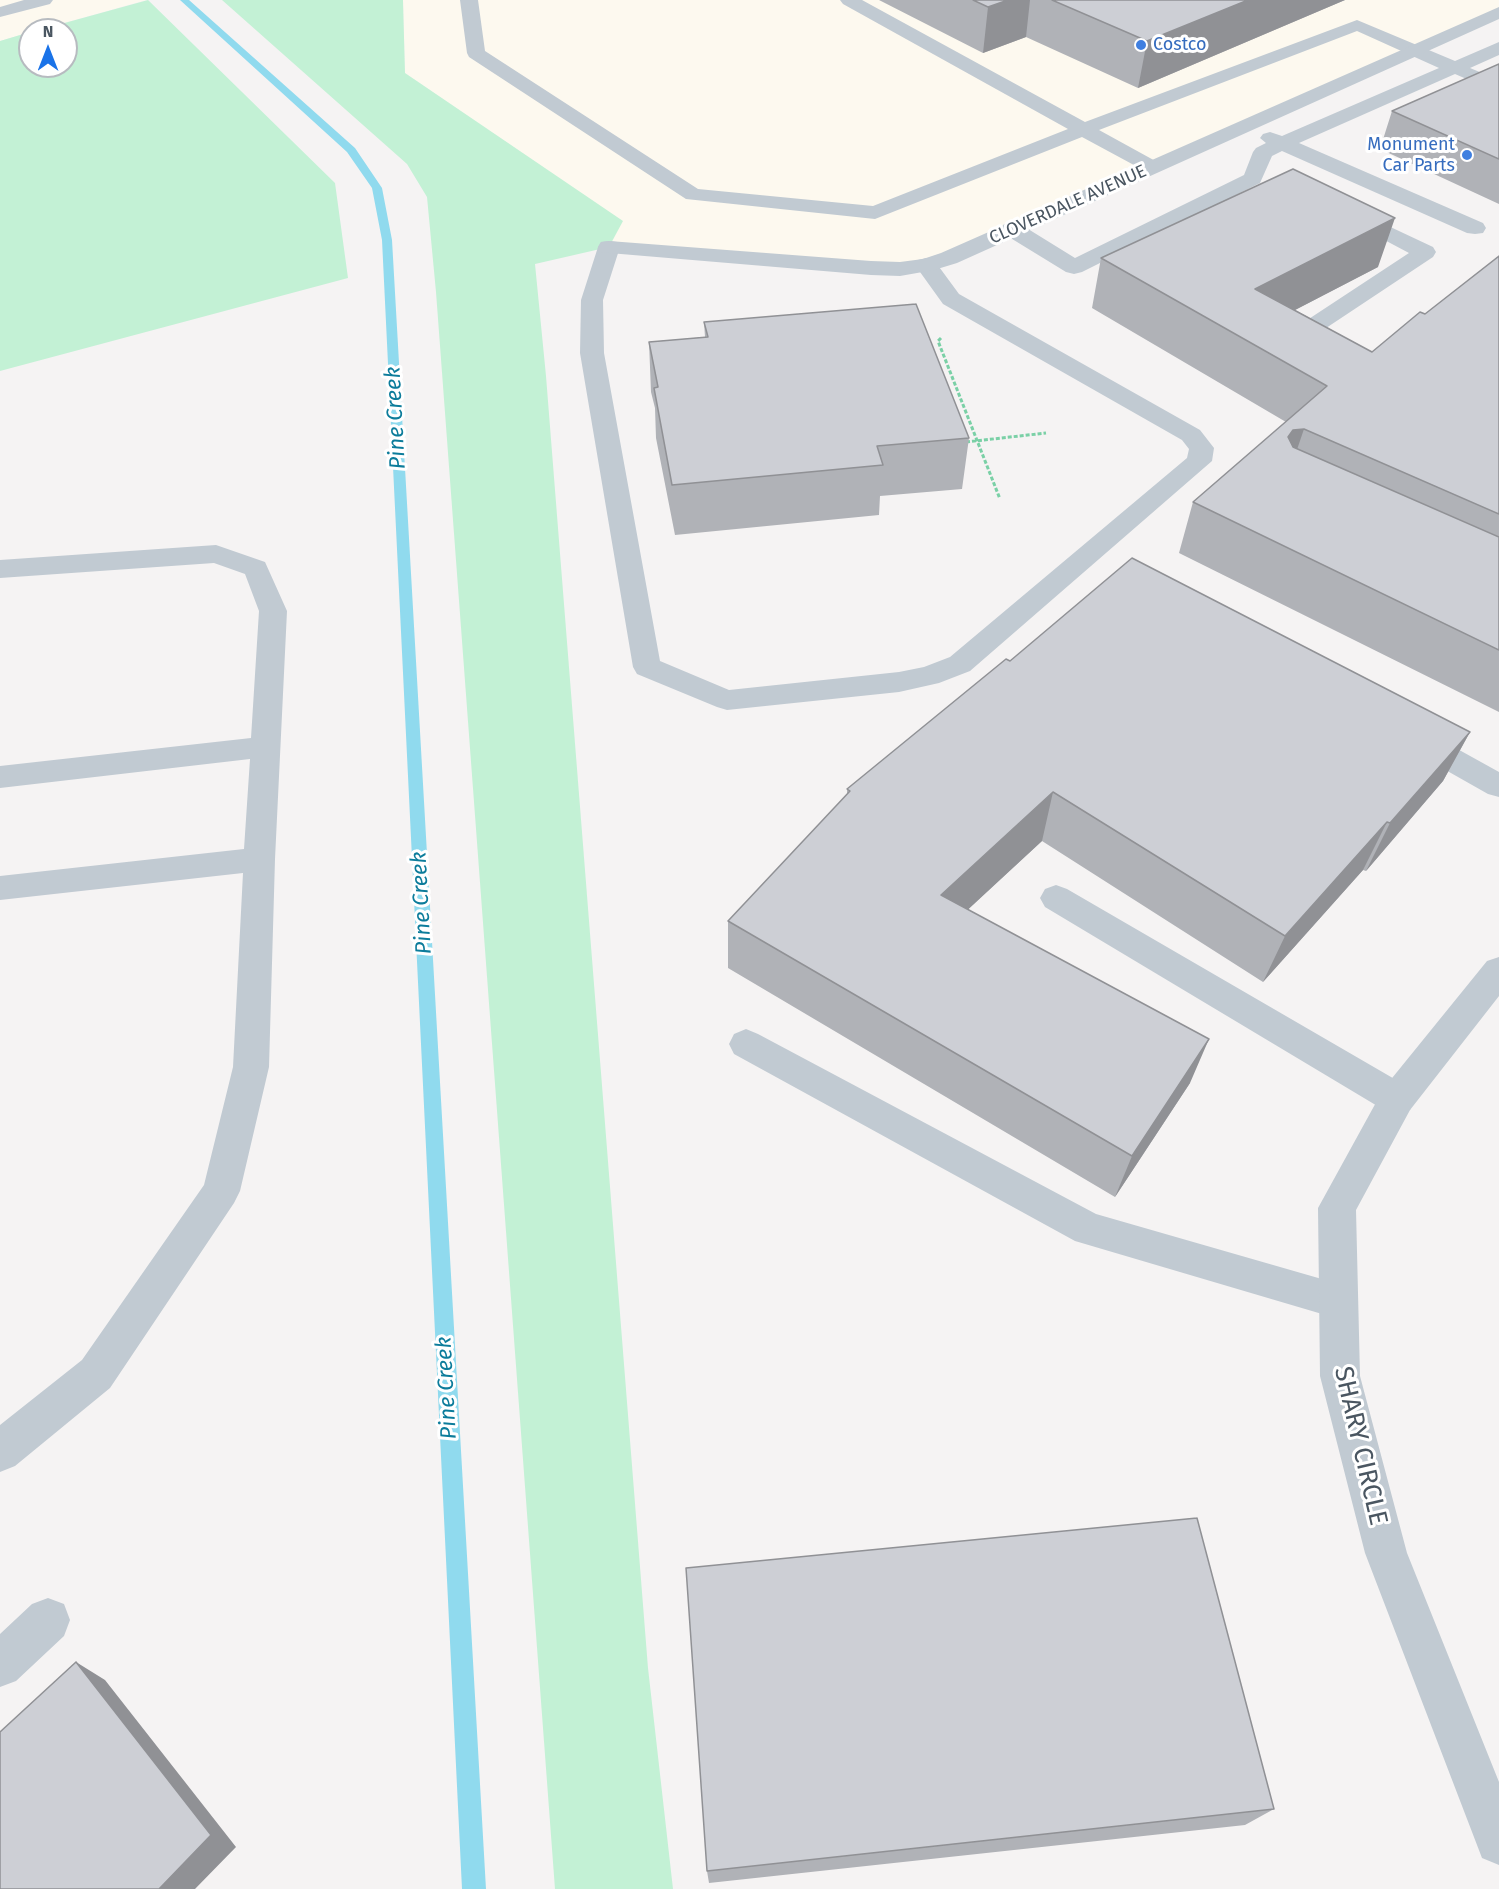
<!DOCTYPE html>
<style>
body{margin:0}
#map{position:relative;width:1499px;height:1889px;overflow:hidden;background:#f5f3f3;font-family:"Fira Sans",sans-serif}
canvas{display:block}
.north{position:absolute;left:18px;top:18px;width:60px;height:60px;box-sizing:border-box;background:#fff;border:2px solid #b7bbc0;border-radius:50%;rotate:0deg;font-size:16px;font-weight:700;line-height:24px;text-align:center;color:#4a5661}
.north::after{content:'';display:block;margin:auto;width:21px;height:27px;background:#1a73e8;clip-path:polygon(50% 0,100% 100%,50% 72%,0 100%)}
</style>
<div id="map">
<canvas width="1499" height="1889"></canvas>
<div class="north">N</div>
</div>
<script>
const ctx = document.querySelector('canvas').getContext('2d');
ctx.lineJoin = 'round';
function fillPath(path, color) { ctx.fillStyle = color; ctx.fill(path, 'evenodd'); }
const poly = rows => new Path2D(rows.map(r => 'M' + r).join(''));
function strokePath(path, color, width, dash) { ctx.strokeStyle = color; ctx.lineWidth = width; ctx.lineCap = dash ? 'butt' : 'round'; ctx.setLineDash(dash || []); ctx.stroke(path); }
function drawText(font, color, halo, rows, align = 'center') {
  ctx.font = font + ' "Fira Sans",sans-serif'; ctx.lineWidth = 6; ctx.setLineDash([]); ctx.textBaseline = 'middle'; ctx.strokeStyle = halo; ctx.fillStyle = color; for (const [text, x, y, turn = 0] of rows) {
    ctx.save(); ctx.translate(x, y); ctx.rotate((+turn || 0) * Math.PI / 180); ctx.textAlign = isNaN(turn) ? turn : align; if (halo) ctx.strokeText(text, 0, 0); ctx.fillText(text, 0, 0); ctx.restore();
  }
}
fillPath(poly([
 [0,0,146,0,39,30,30,30,30,32,0,41],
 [403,0,1499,0,1499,12,926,265,609,247,622,221,405,73]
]), '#fdf9ef');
fillPath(poly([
 [148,0,335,183,348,278,0,371,0,41,30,32,30,66,66,66,66,30,39,30],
 [222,0,403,0,405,73,623,221,609,247,535,264,546,376,648,1668,673,1889,555,1889,436,292,427,197,407,164]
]), '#c3f1d5');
fillPath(poly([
 [180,0,189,0,355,148,382,188,392,240,486,1889,462,1889,382,240,372,188,347,152,180,0]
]), '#90daee');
strokePath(poly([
 [941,338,938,341,1000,499],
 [966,442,1046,433]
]), '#7ad0a6', 3, [4, 2]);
fillPath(poly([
 [24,0,53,0,50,4,0,17,0,7,24,0],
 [460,0,478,0,485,51,698,189,873,206,1068,129,843,4,840,0,862,0,1085,122,1357,20,1455,61,1499,42,1499,55,1470,68,1499,80,1499,93,1455,74,1299,143,1483,223,1486,228,1483,233,1475,234,1467,233,1282,151,1272,156,1260,183,1082,272,1074,274,1066,272,1004,234,1001,229,1004,224,1012,223,1020,224,1075,258,1244,175,1253,152,1256,148,1266,143,1260,138,1263,134,1270,132,1282,136,1439,68,1357,31,1099,130,1159,163,1162,167,1159,171,1145,171,1082,137,875,219,686,199,469,57,467,53,460,0],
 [1350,208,1433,247,1436,252,1433,257,1305,342,1297,344,1289,342,1285,337,1289,332,1409,253,1343,218,1339,214,1343,210,1350,208],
 [609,241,617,242,620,247,603,300,604,353,660,661,729,690,899,672,924,667,950,657,1187,458,1189,449,1182,440,943,304,915,265,918,260,926,258,934,260,959,294,1200,430,1214,448,1212,461,970,671,939,683,899,692,727,710,717,707,637,674,633,667,580,353,581,300,598,247,601,242,609,241],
 [216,545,265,562,287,611,275,859,269,1067,240,1191,234,1203,110,1388,15,1466,0,1472,0,1425,82,1360,204,1185,233,1067,243,873,0,900,0,876,244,849,250,759,0,788,0,766,251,738,259,611,245,574,214,563,0,578,0,560,216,545],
 [1415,728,1425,731,1499,772,1499,797,1488,794,1405,747,1400,739,1405,731,1415,728],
 [1056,885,1067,889,1410,1088,1415,1099,1410,1110,1397,1114,1384,1110,1045,907,1040,898,1045,889,1056,885],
 [746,1029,758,1034,1096,1214,1353,1288,1358,1301,1353,1314,1339,1319,1075,1241,734,1054,729,1044,734,1034,746,1029],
 [48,1598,64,1604,70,1620,64,1636,16,1681,0,1687,0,1634,32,1604,48,1598]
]), '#c1cad2');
fillPath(poly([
 [1499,7,1499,19,957,263,934,270,900,276,871,275,609,253,601,252,598,247,601,242,609,241,871,261,900,262,923,259,941,253,1499,7],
 [1499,957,1499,996,1410,1110,1356,1210,1360,1376,1407,1553,1499,1782,1499,1865,1482,1858,1365,1553,1320,1376,1318,1208,1384,1088,1487,961,1499,957]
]), '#c1cad2');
fillPath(poly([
 [879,0,1345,0,1138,88,1026,37,983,53],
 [1499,64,1499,204,1380,149,1392,111],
 [1499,256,1499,712,1179,553,1193,502,1286,422,1092,308,1101,258,1378,267,1295,310,1372,352,1425,314],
 [704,322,969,438,962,489,880,496,879,515,675,535,656,438,655,408,651,392,649,342,705,337],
 [1010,661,1470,732,1443,781,1366,871,1363,870,1263,982,1042,841,968,909,1190,1083,1115,1197,728,968,728,921,847,795,847,789],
 [1274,1809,1245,1825,709,1883,707,1871]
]), '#b0b2b7');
fillPath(poly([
 [1008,0,1030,0,1026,37,983,53,988,7],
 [1248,0,1345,0,1138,88,1147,41],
 [1395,218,1378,267,1241,338,1255,289],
 [1304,429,1287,479,1288,437,1293,430],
 [1470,732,1443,781,1366,871,1390,823],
 [1053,792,1042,841,933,942,941,895],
 [1387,822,1363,870,1263,982,1285,936],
 [1209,1039,1190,1083,1115,1197,1132,1156],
 [76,1662,105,1680,236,1847,195,1889,159,1889]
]), '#909195');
const building = poly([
 [973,0,1008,0,988,7,973,0],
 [1052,0,1248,0,1147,41,1052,0],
 [1499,64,1499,159,1392,111,1499,64],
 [1293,169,1395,218,1255,289,1372,352,1420,312,1425,314,1499,256,1499,514,1304,429,1293,430,1288,437,1293,447,1499,537,1499,650,1193,502,1327,386,1101,258,1293,169],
 [916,304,969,438,877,446,883,465,672,485,654,388,658,387,649,342,708,337,704,322,916,304],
 [1132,558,1470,732,1390,823,1387,822,1285,936,1053,792,941,895,1209,1039,1132,1156,728,921,850,791,847,789,1006,659,1010,661,1132,558],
 [1197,1518,1274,1809,707,1871,686,1568,1197,1518],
 [76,1662,211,1835,159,1889,0,1889,0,1732,76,1662]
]);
fillPath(building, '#cdcfd5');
strokePath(building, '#909195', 1.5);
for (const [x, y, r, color] of [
 [1141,45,6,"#3f7fe0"],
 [1467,155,6,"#3f7fe0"]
]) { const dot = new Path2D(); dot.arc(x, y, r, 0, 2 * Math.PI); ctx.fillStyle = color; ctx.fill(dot); strokePath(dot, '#fff', 2); }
drawText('18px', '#366cbe', '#fff', [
 ["Costco",1153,45],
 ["Monument",1455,145,"right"],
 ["Car Parts",1455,166,"right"]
], 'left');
drawText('18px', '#4a5661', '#fff', [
 ["CLOVERDALE AVENUE",1068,205,-24]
]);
drawText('italic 22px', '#0c7c9b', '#fff', [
 ["Pine Creek",396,418,-93],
 ["Pine Creek",422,903,-93],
 ["Pine Creek",447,1388,-93]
]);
drawText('26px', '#4a5661', '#fff', [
 ["SHARY CIRCLE",1360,1446,77]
]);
</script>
